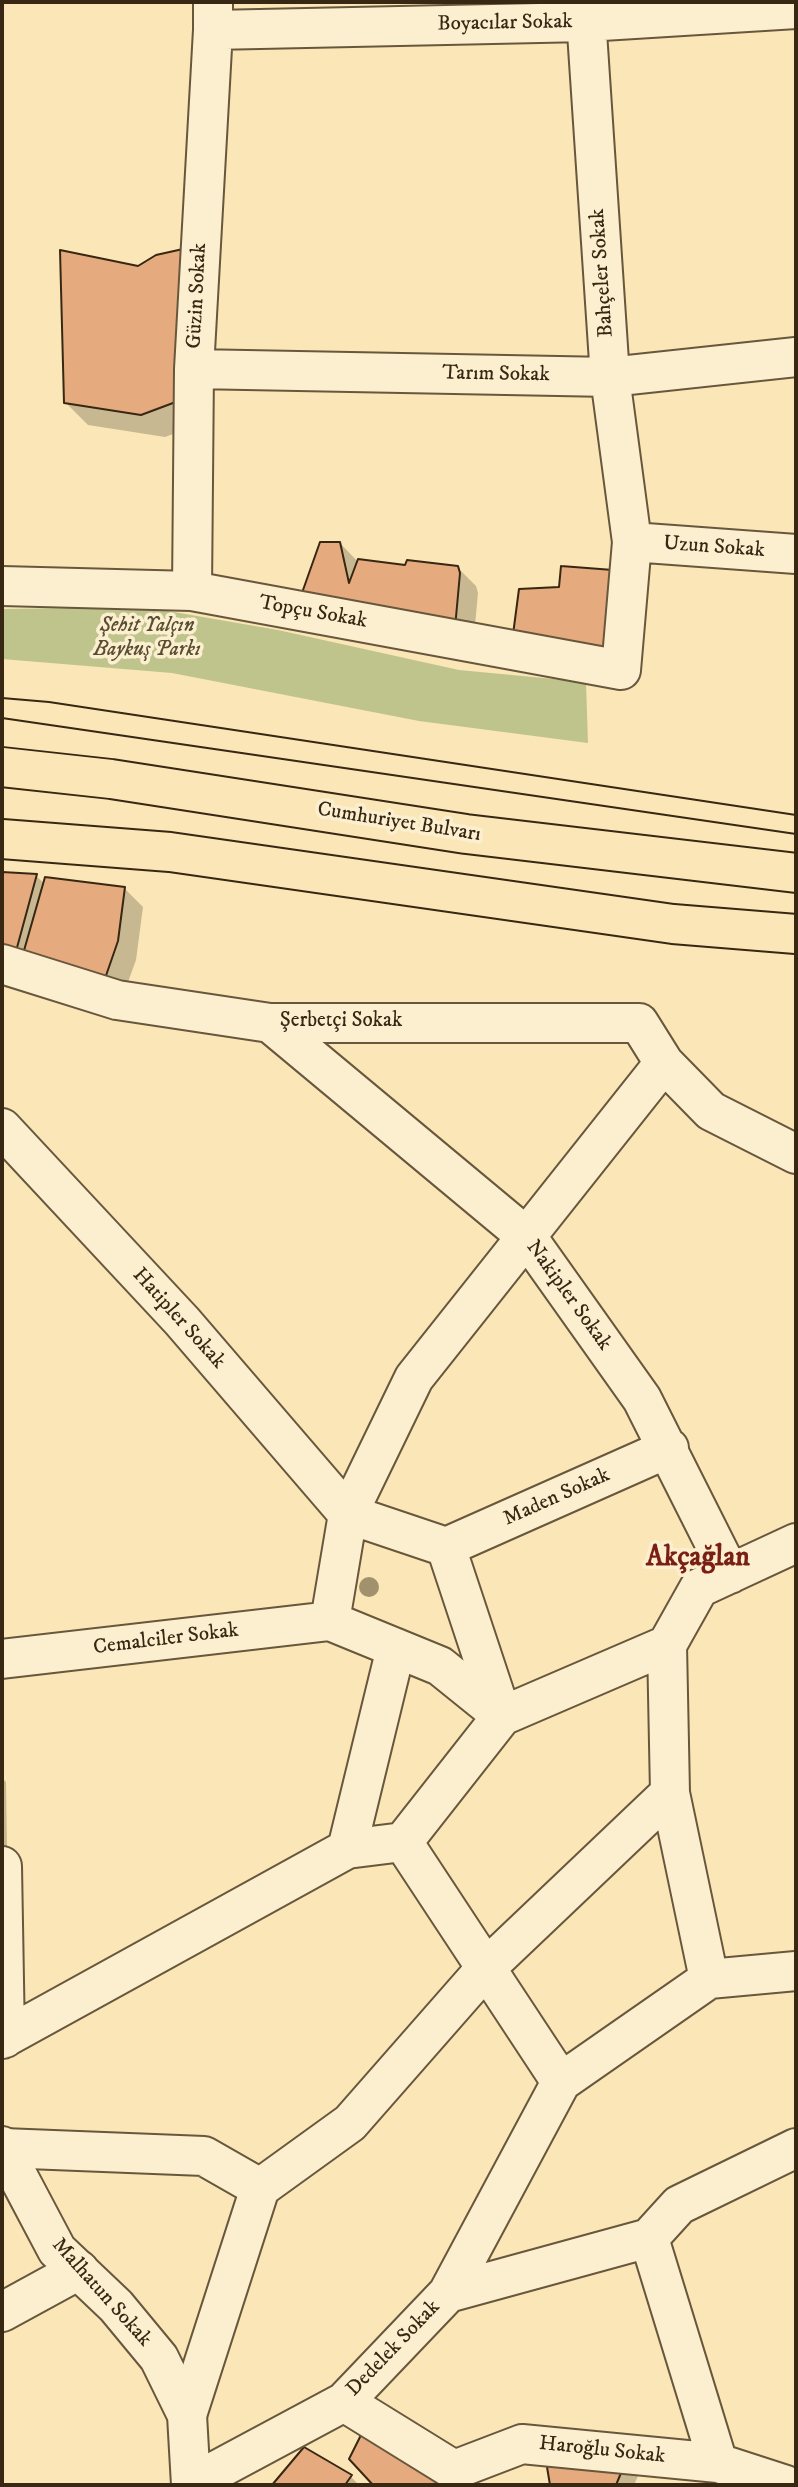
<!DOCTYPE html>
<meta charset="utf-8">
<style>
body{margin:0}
#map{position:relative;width:798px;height:2487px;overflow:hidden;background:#fae6b6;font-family:"IM FELL DW Pica",serif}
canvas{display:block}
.frame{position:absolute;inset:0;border:4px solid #372713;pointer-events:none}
</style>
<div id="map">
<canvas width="798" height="2487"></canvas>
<div class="frame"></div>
</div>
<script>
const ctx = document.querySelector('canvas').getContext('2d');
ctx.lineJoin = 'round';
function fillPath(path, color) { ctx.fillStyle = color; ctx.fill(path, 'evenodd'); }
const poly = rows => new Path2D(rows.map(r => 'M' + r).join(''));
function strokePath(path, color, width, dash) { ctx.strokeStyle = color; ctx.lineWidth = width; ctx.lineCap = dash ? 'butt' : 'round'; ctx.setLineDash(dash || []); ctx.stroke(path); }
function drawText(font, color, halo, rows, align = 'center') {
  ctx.font = font + ' "IM FELL DW Pica",serif'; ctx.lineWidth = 7; ctx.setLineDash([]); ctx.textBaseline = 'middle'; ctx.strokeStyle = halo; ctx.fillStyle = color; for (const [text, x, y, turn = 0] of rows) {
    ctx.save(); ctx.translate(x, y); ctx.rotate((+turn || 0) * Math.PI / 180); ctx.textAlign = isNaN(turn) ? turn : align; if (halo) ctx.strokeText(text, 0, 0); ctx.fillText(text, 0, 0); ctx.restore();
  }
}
fillPath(poly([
 [145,607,278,630,459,670,586,682,588,743,419,721,172,673,2,659,2,609]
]), '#bfc48d');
fillPath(poly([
 [139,268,204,423,165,437,88,425,65,402],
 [340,543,359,563,406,567,457,567,476,586,478,593,472,657,318,625],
 [2,873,36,876,45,884,124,888,143,907,136,960,119,1007,2,956],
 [2,1778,6,1782,7,1851,2,1852],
 [304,2449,351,2477,359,2485,274,2485],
 [626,2463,638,2476,634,2485,552,2485,549,2468]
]), '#0003');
const building = poly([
 [183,249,181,400,141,415,64,403,60,250,138,266,156,255,183,249],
 [320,542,340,542,349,583,358,559,405,565,407,560,458,566,460,573,454,639,297,607,320,542],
 [561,566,626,571,622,660,512,642,519,589,559,587,561,566],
 [2,872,37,874,15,955,2,950,2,872],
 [45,877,125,887,118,941,101,990,21,961,45,877],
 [364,2429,447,2474,440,2485,373,2485,349,2459,364,2429],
 [304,2447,352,2475,345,2485,272,2485,304,2447],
 [568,2458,626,2461,616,2485,550,2485,547,2467,568,2458]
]);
fillPath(building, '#e5ab7f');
strokePath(building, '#372713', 2);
const minor = poly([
 [213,30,586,22,796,9],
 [194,369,610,377,796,357],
 [632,542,796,554],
 [2,586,192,591,621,670,632,542,610,377,585,2],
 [192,591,194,369,213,30,213,2],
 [2,964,117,1000,270,1023,639,1023,664,1063,711,1111,796,1154],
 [270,1023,527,1237,642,1399,730,1574],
 [2,1128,182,1321,348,1514],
 [348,1514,446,1547],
 [796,1543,699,1588,667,1645,670,1793,709,1979,796,1971],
 [446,1547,502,1716,667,1645],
 [446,1547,669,1448],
 [330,1621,348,1514,414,1378,664,1063],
 [2,1659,330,1621,440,1666,502,1716,403,1842,347,1849],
 [403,1842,561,2082,709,1979],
 [2,1866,5,2038],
 [2,2039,347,1849,396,1648],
 [561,2082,448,2293,649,2238],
 [3,2148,204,2156,260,2188],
 [2,2312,79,2270],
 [344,2402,454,2470,522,2444,718,2463],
 [187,2415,260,2188,350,2123,486,1968,670,1793],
 [191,2484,344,2402,448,2293],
 [786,2485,718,2463,649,2238,679,2205,796,2148]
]);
const tertiary = poly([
 [2,2146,57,2250,116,2306,159,2358,187,2415,191,2485]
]);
const primary = poly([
 [2,767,111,779,466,834,796,873],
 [2,839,170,852,673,924,796,934]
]);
strokePath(minor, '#68573c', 42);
strokePath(tertiary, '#68573c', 42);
strokePath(primary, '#372713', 42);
strokePath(minor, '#fcefd0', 38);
strokePath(tertiary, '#fcefd0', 38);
strokePath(primary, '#fae6b6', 38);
strokePath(poly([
 [2,698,49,702,796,815],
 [2,718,796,834]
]), '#372713', 2);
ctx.fillStyle = '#a1926d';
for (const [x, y] of [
 [369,1587]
]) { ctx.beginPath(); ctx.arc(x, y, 10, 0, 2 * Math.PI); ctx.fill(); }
drawText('21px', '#372713', '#fcefd0', [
 ["Boyacılar Sokak",505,24,-1],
 ["Bahçeler Sokak",603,273,-94],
 ["Güzin Sokak",198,296,-87],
 ["Tarım Sokak",496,375,1],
 ["Uzun Sokak",714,548,4],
 ["Topçu Sokak",313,613,10],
 ["Cumhuriyet Bulvarı",399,823,9],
 ["Şerbetçi Sokak",341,1022],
 ["Nakipler Sokak",568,1296,54],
 ["Hatipler Sokak",178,1319,48],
 ["Maden Sokak",557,1498,-24],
 ["Cemalciler Sokak",166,1640,-7],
 ["Malhatun Sokak",101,2293,48],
 ["Dedelek Sokak",394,2349,-46],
 ["Haroğlu Sokak",602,2451,6]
]);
drawText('italic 21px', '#594e32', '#fcefd0', [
 ["Şehit Yalçın",147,627],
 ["Baykuş Parkı",147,651]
]);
drawText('bold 28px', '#7a1f14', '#fcefd0', [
 ["Akçağlan",698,1559]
]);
</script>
